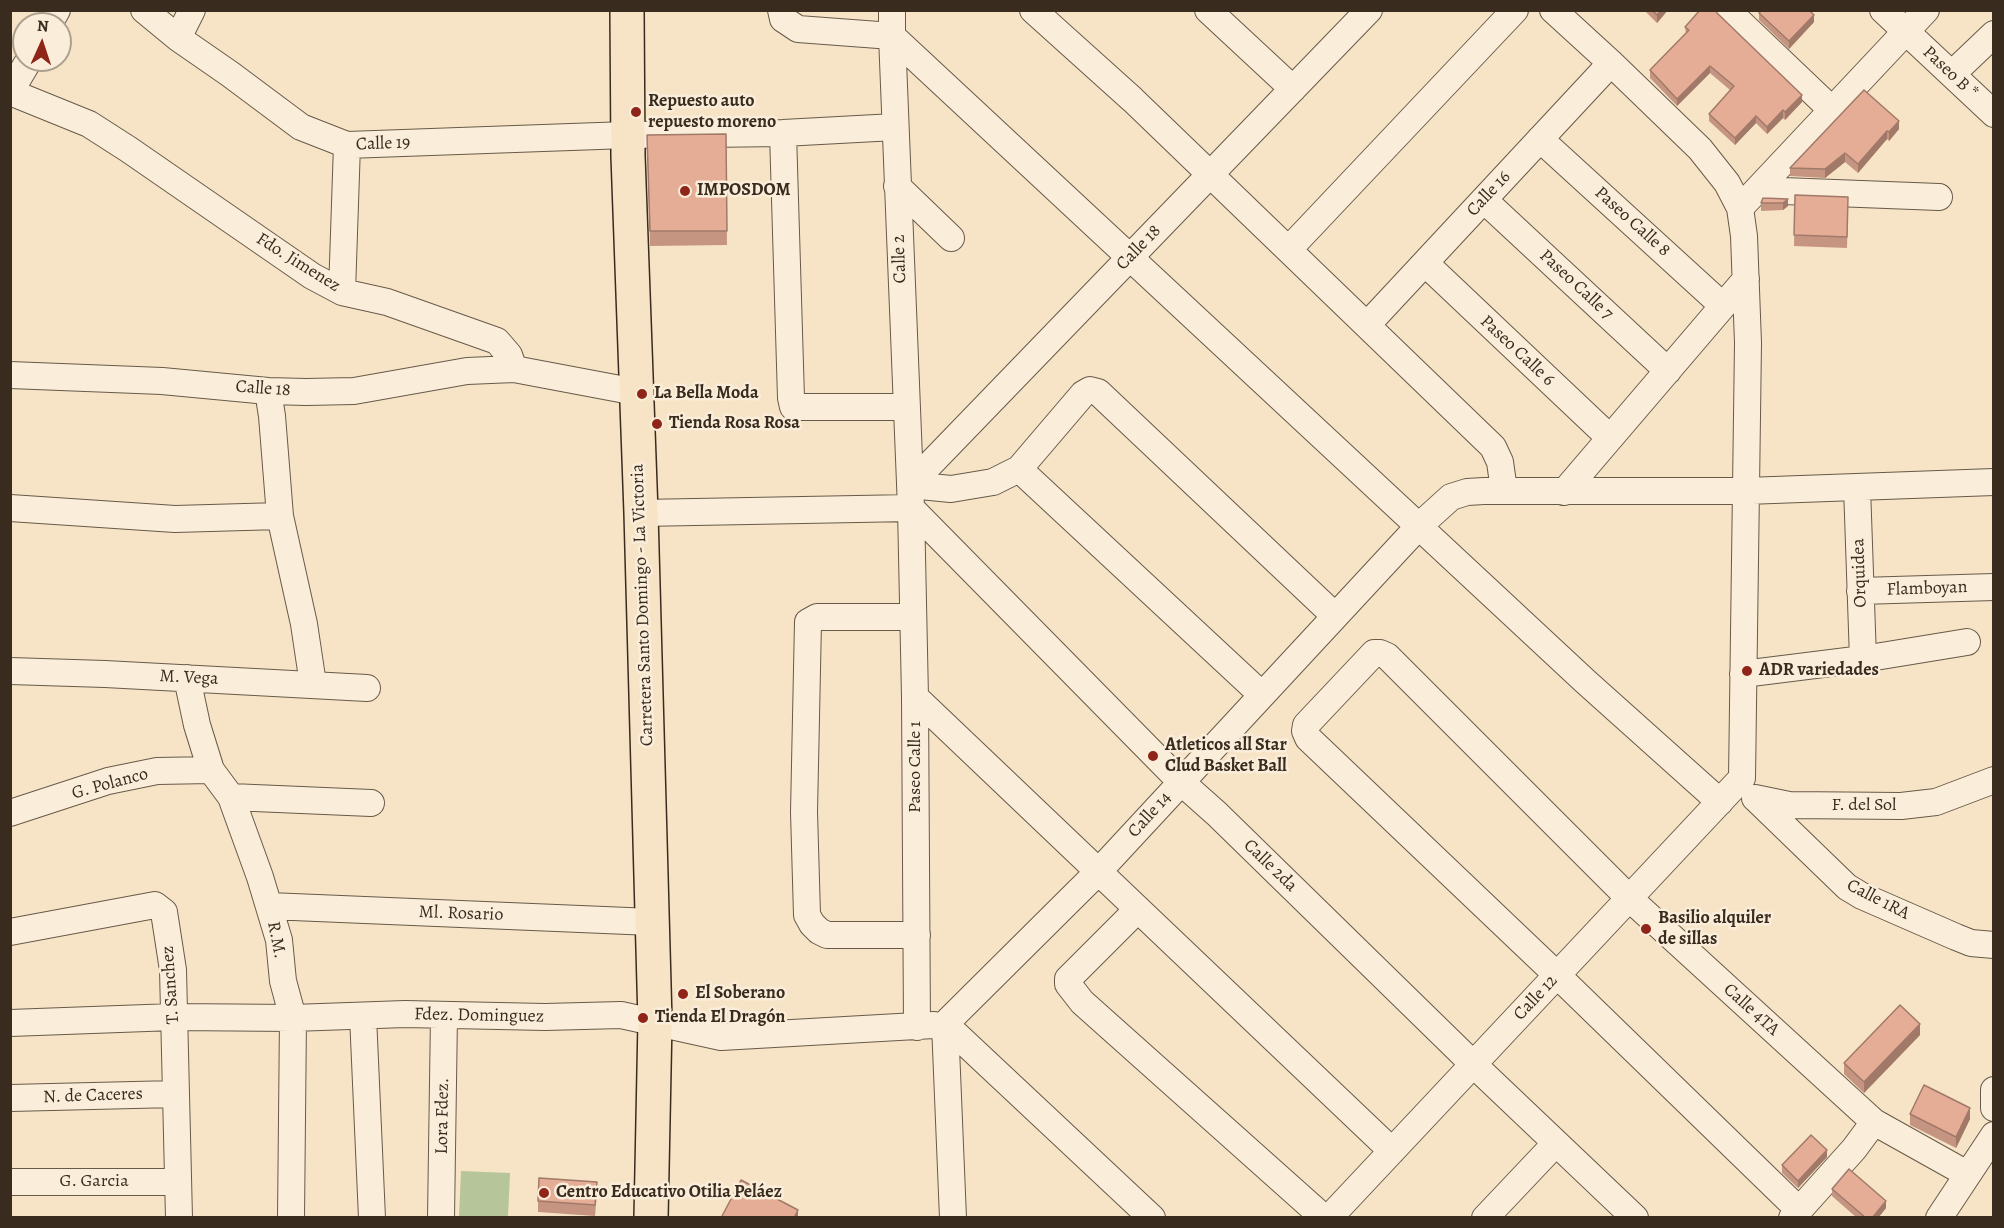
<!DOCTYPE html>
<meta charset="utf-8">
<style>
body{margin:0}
#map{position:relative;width:2004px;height:1228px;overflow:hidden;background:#f7e4c6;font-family:Alegreya,serif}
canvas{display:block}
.frame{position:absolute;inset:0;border:12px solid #392c1f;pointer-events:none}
.north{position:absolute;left:12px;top:12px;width:60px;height:60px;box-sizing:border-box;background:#faedda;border:2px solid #ada08f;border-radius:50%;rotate:3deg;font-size:16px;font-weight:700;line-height:24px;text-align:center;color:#392c1f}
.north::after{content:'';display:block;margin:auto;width:21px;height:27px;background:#8f2418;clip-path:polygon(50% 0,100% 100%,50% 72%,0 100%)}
</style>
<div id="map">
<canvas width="2004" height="1228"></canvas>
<div class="frame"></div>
<div class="north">N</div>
</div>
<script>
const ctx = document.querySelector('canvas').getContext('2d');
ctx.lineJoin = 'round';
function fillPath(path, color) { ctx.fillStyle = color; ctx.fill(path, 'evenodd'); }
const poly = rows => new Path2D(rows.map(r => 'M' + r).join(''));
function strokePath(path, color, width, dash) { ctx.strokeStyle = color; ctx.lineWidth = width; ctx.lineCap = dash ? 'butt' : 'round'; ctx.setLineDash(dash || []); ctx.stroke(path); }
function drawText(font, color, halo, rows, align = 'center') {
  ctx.font = font + ' Alegreya,serif'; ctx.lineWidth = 5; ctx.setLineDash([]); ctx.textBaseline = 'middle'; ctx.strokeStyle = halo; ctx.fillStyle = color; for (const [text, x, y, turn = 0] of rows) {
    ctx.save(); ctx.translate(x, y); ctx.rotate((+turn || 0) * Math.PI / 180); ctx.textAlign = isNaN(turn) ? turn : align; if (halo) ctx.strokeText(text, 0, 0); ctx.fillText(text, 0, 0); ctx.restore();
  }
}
fillPath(poly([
 [461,1171,510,1173,508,1217,459,1217]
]), '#b7c59a');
const minor = poly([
 [144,10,178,38,230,74,301,127,347,145,627,135,783,133,895,127],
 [781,10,783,19,798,29,892,36,1586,682,1720,802],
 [892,10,892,36,911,508,915,697,917,1027],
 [1033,10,1133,100,1493,447,1500,462,1504,490],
 [1208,10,1293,89],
 [1727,10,1832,110],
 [1883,10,1994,114],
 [49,24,57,10],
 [178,38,192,10],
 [1952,74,1994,34],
 [10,92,89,124,128,149,312,276,342,292,387,302,497,341,509,355,514,369,636,392],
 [10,92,29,60],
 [783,133,791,398,793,407,907,407],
 [1540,139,1723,306],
 [897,186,951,238],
 [1757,190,1939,197],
 [1484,200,1668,371],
 [1740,208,1926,10],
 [1289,249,1515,10],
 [1425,263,1610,438],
 [342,292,347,145],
 [1367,325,1611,63],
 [10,375,162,381,268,391,306,392,354,391,467,371,514,369],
 [268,391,272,416,280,516,304,624,313,684],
 [1019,469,1262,695],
 [910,485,1369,10],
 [910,485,951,489,993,482,1019,469,1083,394,1090,390,1098,392,1335,616],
 [1857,487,1863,659],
 [1564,492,1746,279],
 [10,508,175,519,280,516],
 [911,508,1181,782,1217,814,1473,1064,1635,1218],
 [641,513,911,508],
 [1860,591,1994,587],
 [913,617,817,617,808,622,804,812,807,915,812,924,819,931,827,935,917,935],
 [10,671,105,674,367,688],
 [1743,674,1863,659,1967,642],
 [187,678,197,725,211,770,231,797,260,877,279,940,283,981,293,1018,291,1218],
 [915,697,1392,1151],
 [231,797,371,803],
 [1755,798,1847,887,1862,896,1956,937,1971,943,1994,945],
 [1755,798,1789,805,1901,806,1936,802,1994,780],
 [10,813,108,781,157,771,211,770],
 [269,906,652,922],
 [1138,909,1068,979,1068,984,1082,1002,1324,1218],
 [10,932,155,905,164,912,173,970,179,1218],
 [363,1016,372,1218],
 [10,1023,174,1017,293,1018,405,1014,545,1017,621,1015,721,1037,934,1025],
 [945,1024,1099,871,1419,526,1451,497,1467,492,1484,491,1746,491,1994,482],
 [945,1024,1152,1218],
 [945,1024,953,1218],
 [1994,1090,1994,1108],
 [10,1098,175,1094],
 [10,1182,177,1182],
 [1799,1210,1557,975,1308,738,1305,731,1306,725,1374,653,1380,653,1387,656,1629,898,1874,1122,1967,1174],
 [441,1218,444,1015],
 [1329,1218,1742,778,1748,343,1744,236,1740,208,1727,183,1700,149,1611,63,1553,10],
 [1485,1218,1556,1143],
 [1792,1218,1854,1149,1874,1122],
 [1939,1218,1994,1135]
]);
const major = poly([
 [627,10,628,156,641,513,655,1021,651,1218]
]);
strokePath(minor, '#685a49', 28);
strokePath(major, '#392c1f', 36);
strokePath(minor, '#faedda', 26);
strokePath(major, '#f7e4c6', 33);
fillPath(poly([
 [1644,10,1668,10,1657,23],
 [1717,13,1802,102,1785,120,1783,118,1767,134,1756,123,1735,145,1709,121,1709,114,1730,90,1710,73,1677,106,1650,78,1650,70,1686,34,1685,27],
 [1759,13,1814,22,1789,49,1759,20],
 [1864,90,1899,129,1889,141,1887,139,1858,173,1845,162,1825,178,1790,176,1790,168],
 [726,134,727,245,650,246,647,135],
 [1795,195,1848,209,1847,248,1794,246],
 [1788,199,1788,206,1783,210,1761,211,1761,203],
 [1920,1035,1864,1093,1844,1074,1844,1063],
 [1910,1114,1970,1119,1956,1148,1910,1125],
 [1827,1157,1798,1188,1782,1173,1782,1165],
 [1832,1189,1886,1208,1878,1218,1857,1218,1832,1196],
 [597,1193,595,1216,538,1212,538,1201]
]), '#c69581');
fillPath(poly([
 [1661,10,1668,10,1657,23,1657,15],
 [1814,15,1814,22,1789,49,1789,41],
 [1710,66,1710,73,1677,106,1677,99],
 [1802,95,1802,102,1785,120,1785,112],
 [1783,110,1783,118,1767,134,1767,127],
 [1756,116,1756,123,1735,145,1735,138],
 [1899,121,1899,129,1889,141,1889,132],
 [1887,131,1887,139,1858,173,1858,164],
 [1845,153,1845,162,1825,178,1825,169],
 [1788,199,1788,206,1783,210,1783,203],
 [1920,1024,1920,1035,1864,1093,1864,1082],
 [1970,1108,1970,1119,1956,1148,1956,1137],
 [1827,1150,1827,1157,1798,1188,1798,1181],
 [1886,1201,1886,1208,1878,1218,1872,1218],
 [798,1210,798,1218,794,1218]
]), '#a17969');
const building = poly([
 [1652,10,1661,10,1657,15,1652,10],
 [1700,10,1715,10,1717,13,1802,95,1785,112,1783,110,1767,127,1756,116,1735,138,1709,114,1734,86,1710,66,1677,99,1650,70,1689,30,1685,27,1700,10],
 [1762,10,1809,10,1814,15,1789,41,1759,13,1762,10],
 [1864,90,1899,121,1889,132,1887,131,1858,164,1845,153,1825,169,1790,168,1864,90],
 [726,134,727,231,650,231,647,135,726,134],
 [1795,195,1848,197,1847,237,1794,235,1795,195],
 [1763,198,1788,199,1783,203,1761,203,1763,198],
 [1900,1005,1920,1024,1864,1082,1844,1063,1900,1005],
 [1924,1085,1970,1108,1956,1137,1910,1114,1924,1085],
 [1811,1135,1827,1150,1798,1181,1782,1165,1811,1135],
 [1849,1169,1886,1201,1872,1218,1866,1218,1832,1189,1849,1169],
 [539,1178,597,1182,595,1205,538,1201,539,1178],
 [741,1180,798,1210,794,1218,721,1218,741,1180]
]);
fillPath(building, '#e6ad96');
strokePath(building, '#a17969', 1.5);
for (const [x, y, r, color] of [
 [636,112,6,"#8f2418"],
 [685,191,6,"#8f2418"],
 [642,394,6,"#8f2418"],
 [657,424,6,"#8f2418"],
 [1747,671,6,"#8f2418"],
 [1153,756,6,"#8f2418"],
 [1646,929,6,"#8f2418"],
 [683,994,6,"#8f2418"],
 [643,1018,6,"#8f2418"],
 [544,1193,6,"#8f2418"]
]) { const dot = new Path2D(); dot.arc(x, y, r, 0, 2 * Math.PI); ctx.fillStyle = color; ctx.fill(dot); strokePath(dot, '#faedda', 2); }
drawText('18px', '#392c1f', '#faedda', [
 ["Paseo B *",1950,73,43],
 ["Calle 19",383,144,-2],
 ["Calle 16",1489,194,-47],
 ["Paseo Calle 8",1632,222,42],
 ["Calle 18",1139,248,-46],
 ["Calle 2",900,259,-92],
 ["Fdo. Jimenez",298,263,32],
 ["Paseo Calle 7",1576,285,43],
 ["Paseo Calle 6",1517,351,43],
 ["Calle 18",263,389,4],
 ["Orquidea",1860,573,-92],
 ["Flamboyan",1927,589,-2],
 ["Carretera Santo Domingo - La Victoria",643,605,-92],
 ["M. Vega",189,678,3],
 ["Paseo Calle 1",916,767,-90],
 ["G. Polanco",110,784,-15],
 ["F. del Sol",1864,806],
 ["Calle 14",1150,815,-48],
 ["Calle 2da",1270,866,44],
 ["Calle 1RA",1878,900,27],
 ["Ml. Rosario",461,914,2],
 ["R.M.",276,940,79],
 ["T. Sanchez",171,985,-94],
 ["Calle 12",1536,998,-47],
 ["Calle 4TA",1751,1010,42],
 ["Fdez. Dominguez",479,1016,1],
 ["N. de Caceres",93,1096,-2],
 ["Lora Fdez.",443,1116,-89],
 ["G. Garcia",94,1182]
]);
drawText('bold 18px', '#392c1f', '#faedda', [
 ["Repuesto auto",648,102],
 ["repuesto moreno",648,123],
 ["IMPOSDOM",697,191],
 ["La Bella Moda",654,394],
 ["Tienda Rosa Rosa",669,424],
 ["ADR variedades",1759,671],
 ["Atleticos all Star",1165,746],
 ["Clud Basket Ball",1165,767],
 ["Basilio alquiler",1658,919],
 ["de sillas",1658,940],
 ["El Soberano",695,994],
 ["Tienda El Dragón",655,1018],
 ["Centro Educativo Otilia Peláez",556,1193]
], 'left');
</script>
